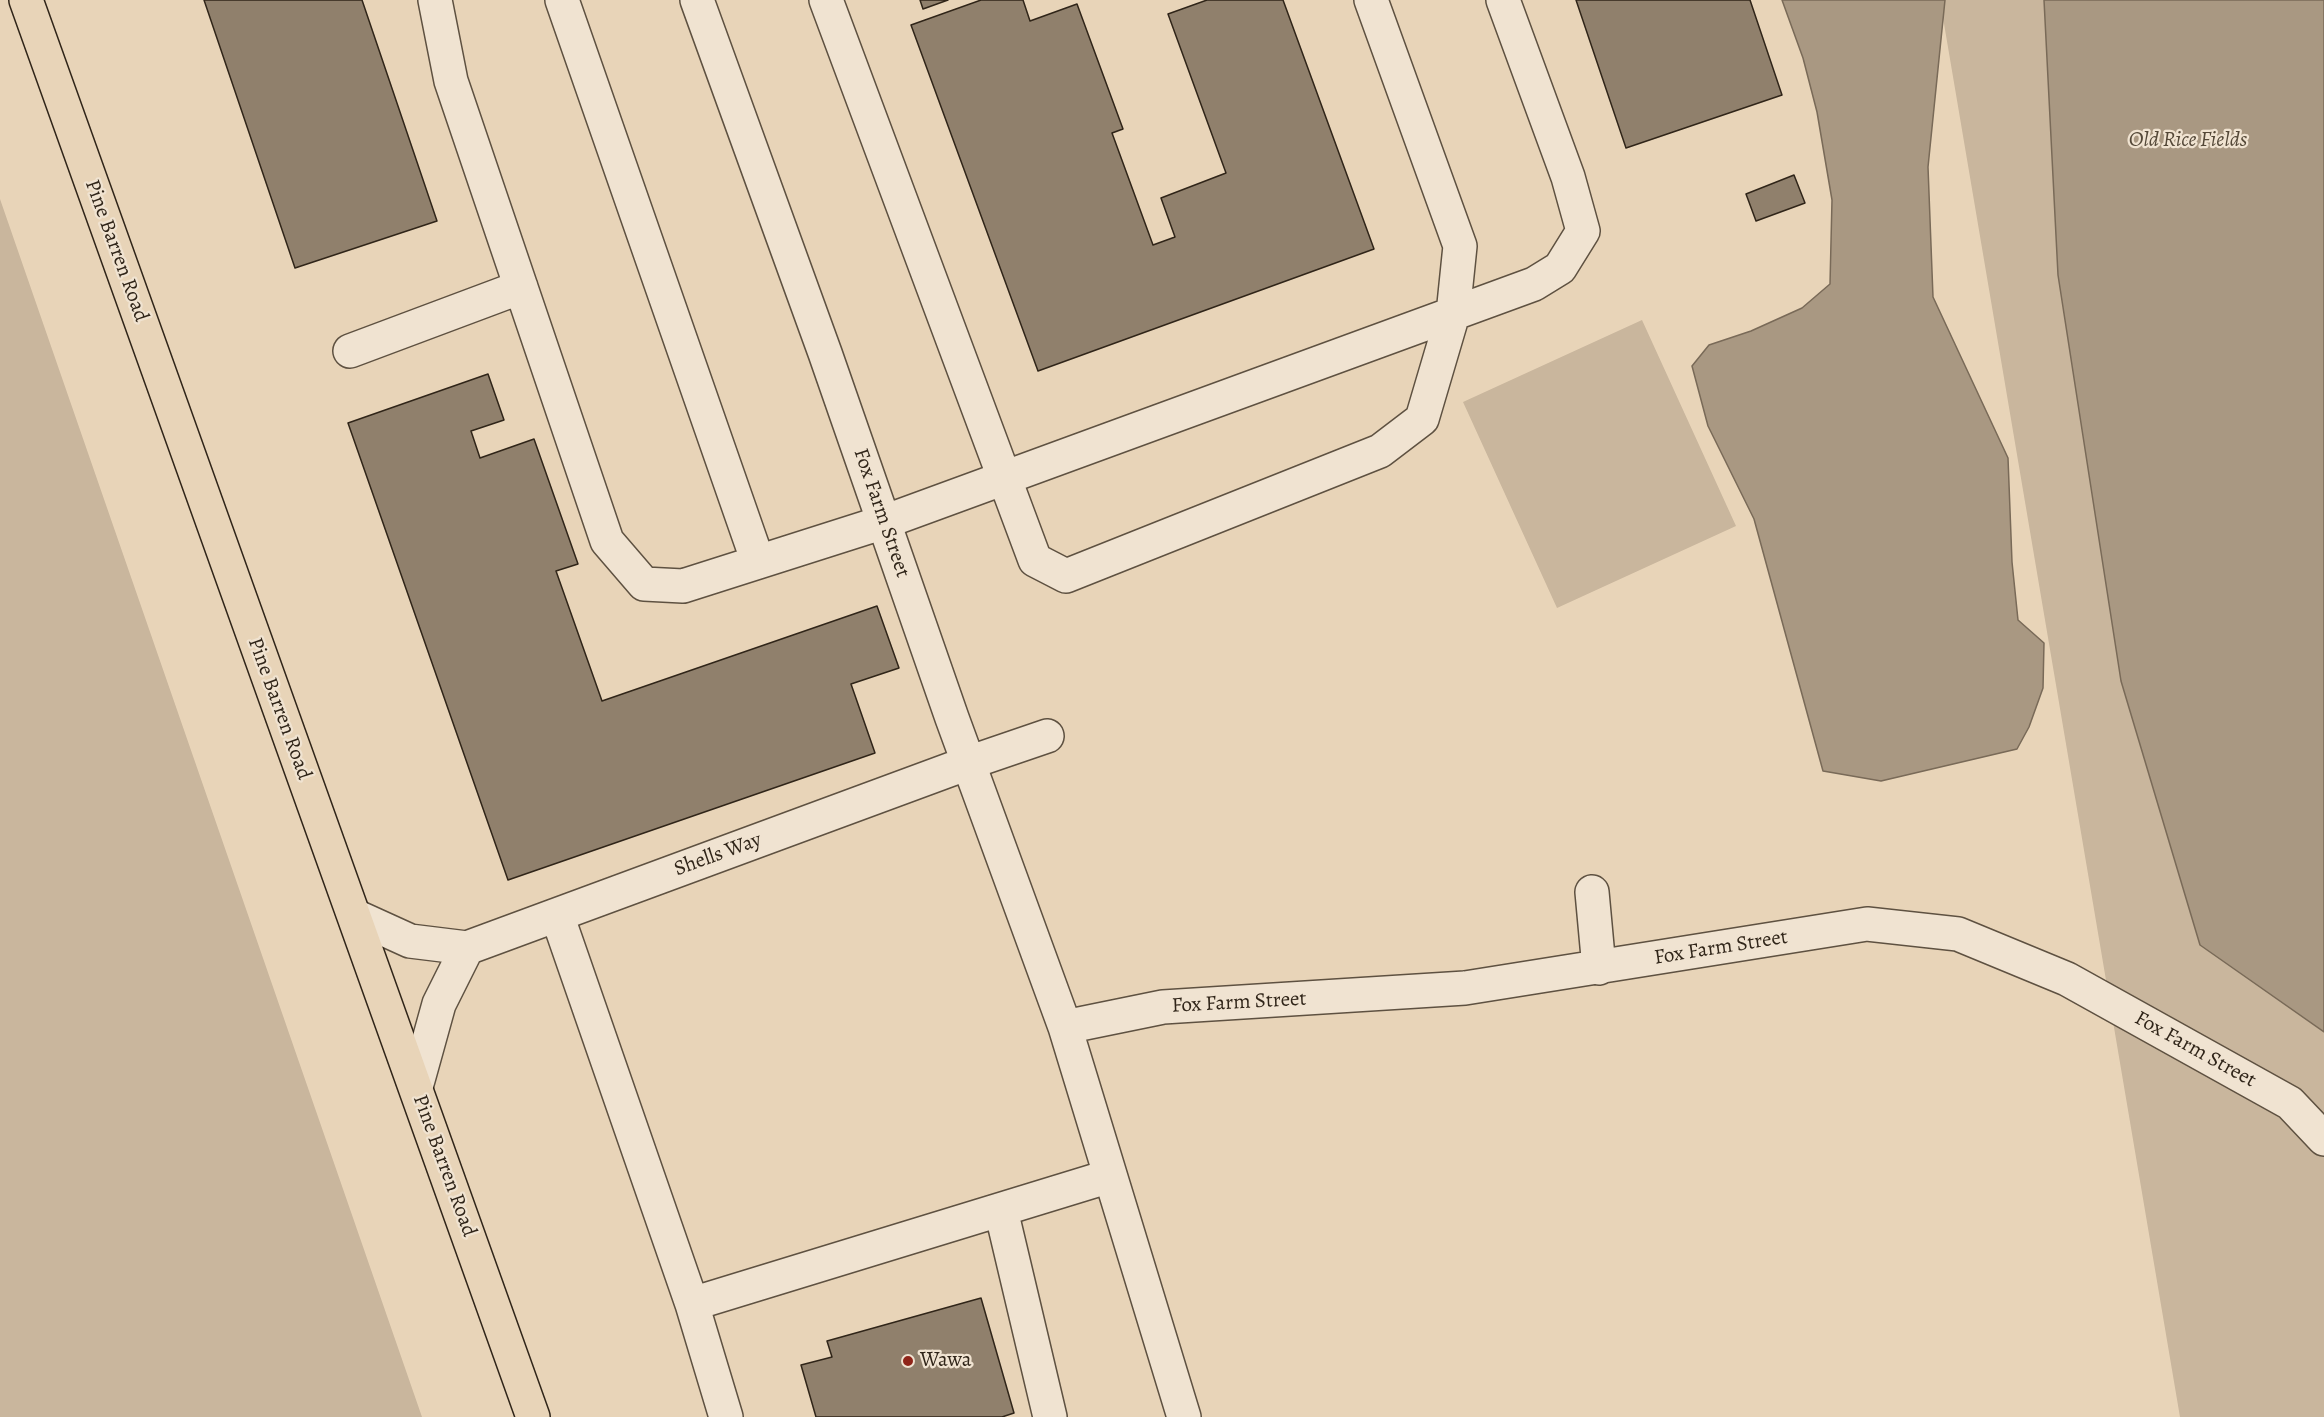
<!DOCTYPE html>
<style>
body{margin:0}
canvas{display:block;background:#e8d4b8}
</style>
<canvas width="2324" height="1417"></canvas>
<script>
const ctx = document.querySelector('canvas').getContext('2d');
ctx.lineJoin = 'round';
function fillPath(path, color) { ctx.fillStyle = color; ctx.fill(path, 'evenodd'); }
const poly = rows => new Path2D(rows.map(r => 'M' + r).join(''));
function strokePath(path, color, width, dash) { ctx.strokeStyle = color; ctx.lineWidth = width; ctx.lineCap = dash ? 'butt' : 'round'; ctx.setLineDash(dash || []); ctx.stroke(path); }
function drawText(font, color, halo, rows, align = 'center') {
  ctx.font = font + ' Alegreya,serif'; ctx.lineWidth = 4.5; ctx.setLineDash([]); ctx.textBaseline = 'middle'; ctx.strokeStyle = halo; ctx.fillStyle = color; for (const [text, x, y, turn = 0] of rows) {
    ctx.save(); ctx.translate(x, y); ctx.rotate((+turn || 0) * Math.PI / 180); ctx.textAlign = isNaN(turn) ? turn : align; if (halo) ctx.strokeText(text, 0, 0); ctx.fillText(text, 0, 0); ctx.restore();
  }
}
fillPath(poly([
 [1940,0,2324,0,2324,1417,2180,1417],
 [0,199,422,1417,0,1417],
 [1642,320,1736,526,1557,608,1463,402]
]), '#c9b69d');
const water = poly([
 [1782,0,1945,0,1928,167,1933,297,2008,458,2012,562,2018,620,2044,643,2043,688,2029,727,2017,749,1881,781,1823,771,1754,519,1708,426,1692,366,1709,345,1751,331,1802,308,1830,284,1832,200,1817,112,1803,58,1782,0],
 [2044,0,2324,0,2324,1032,2200,945,2121,681,2058,275,2044,0]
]);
fillPath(water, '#a99882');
strokePath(water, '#796a58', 1.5);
const building = poly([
 [204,0,362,0,437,221,295,268,204,0],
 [920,0,948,0,923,9,920,0],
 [981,0,1023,0,1030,21,1077,4,1123,129,1112,133,1153,245,1175,237,1161,198,1226,173,1168,14,1207,0,1283,0,1374,249,1038,371,911,25,981,0],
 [1576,0,1750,0,1782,95,1626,148,1576,0],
 [1794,175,1805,203,1756,221,1746,194,1794,175],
 [488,374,504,420,471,431,480,458,534,439,578,564,556,571,602,701,877,606,899,668,851,684,875,753,508,880,348,423,488,374],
 [981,1298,1014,1413,1002,1417,816,1417,801,1365,832,1357,827,1341,981,1298]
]);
fillPath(building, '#90806c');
strokePath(building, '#302519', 1.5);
const minor = poly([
 [435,0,451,81,607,541,644,584,683,586,884,522,1534,284,1560,268,1583,231,1568,177,1503,0],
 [562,0,758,562],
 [697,0,825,353,952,718,1065,1027],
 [826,0,1035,560,1066,576,1380,451,1422,419,1453,314,1460,246,1371,0],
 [350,351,521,287],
 [1592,892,1599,968],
 [557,915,692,1304,726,1417],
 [355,916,410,941,467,948,968,763,1047,736],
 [416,1087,439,1004,467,948],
 [1001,1210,1050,1417],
 [692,1304,1110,1176],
 [1184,1417,1065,1027,1163,1007,1465,988,1867,924,1958,934,2067,979,2290,1103,2324,1139]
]);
const major = poly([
 [26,0,533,1417]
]);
strokePath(minor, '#5e5141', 36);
strokePath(major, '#302519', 36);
strokePath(minor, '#f0e3d1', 33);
strokePath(major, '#e8d4b8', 33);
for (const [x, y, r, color] of [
 [908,1361,6,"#8f2418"]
]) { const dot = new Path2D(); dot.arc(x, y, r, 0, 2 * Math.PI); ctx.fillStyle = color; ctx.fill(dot); strokePath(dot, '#f0e3d1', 2); }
drawText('21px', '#302519', '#f0e3d1', [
 ["Pine Barren Road",116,251,70],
 ["Fox Farm Street",881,513,71],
 ["Pine Barren Road",279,709,70],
 ["Shells Way",718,855,-20],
 ["Fox Farm Street",1721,948,-9],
 ["Fox Farm Street",1239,1003,-3],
 ["Fox Farm Street",2195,1050,29],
 ["Pine Barren Road",444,1166,70]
]);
drawText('21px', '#302519', '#f0e3d1', [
 ["Wawa",920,1361]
], 'left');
drawText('italic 22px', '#544838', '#f0e3d1', [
 ["Old Rice Fields",2188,141]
]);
</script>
